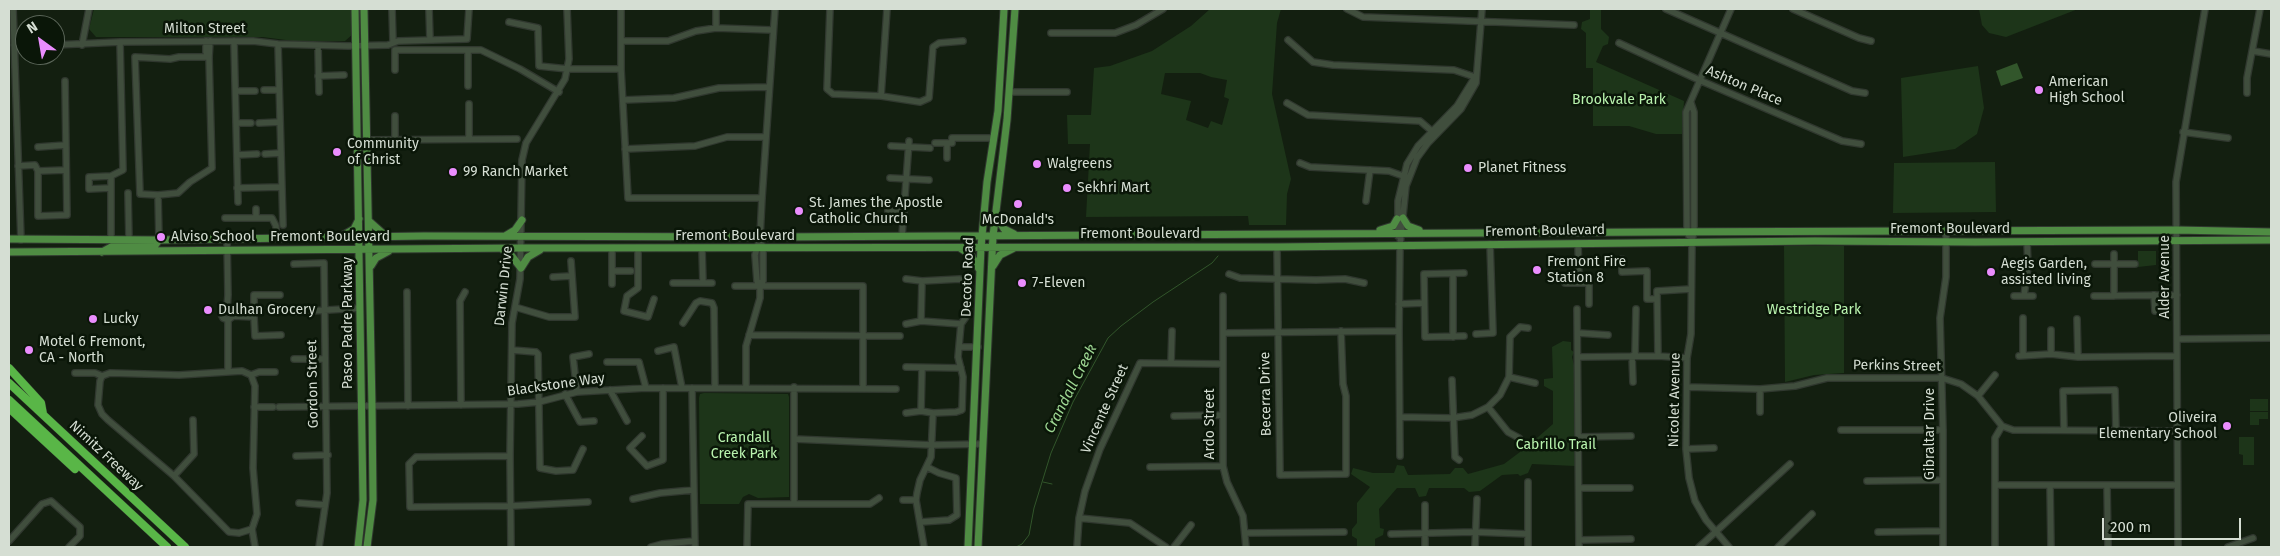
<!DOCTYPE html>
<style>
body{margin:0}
#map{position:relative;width:2280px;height:556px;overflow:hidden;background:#131f10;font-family:"Fira Sans",sans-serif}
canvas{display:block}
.frame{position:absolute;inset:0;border:10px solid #d5ded3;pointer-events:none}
.north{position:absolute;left:15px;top:15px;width:50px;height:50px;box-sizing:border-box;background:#0a1608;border:1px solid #5b6659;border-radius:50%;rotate:328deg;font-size:14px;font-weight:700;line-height:20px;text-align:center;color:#d5ded3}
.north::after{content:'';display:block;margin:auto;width:18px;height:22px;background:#ea8dfd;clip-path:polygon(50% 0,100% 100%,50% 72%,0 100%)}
.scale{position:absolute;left:2102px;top:518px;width:139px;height:22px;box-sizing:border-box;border:2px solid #d5ded3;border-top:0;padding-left:6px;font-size:15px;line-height:18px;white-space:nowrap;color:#d5ded3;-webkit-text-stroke:4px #0a1608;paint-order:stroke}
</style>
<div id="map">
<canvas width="2280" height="556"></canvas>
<div class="frame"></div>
<div class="north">N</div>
<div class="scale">200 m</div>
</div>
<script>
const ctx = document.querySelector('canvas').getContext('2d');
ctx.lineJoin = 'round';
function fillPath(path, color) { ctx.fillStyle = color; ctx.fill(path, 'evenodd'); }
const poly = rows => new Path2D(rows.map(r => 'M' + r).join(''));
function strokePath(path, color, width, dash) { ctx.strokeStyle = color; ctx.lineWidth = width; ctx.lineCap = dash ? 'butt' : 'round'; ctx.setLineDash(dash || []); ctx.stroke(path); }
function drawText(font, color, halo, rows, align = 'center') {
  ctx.font = font + ' "Fira Sans",sans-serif'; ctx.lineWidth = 5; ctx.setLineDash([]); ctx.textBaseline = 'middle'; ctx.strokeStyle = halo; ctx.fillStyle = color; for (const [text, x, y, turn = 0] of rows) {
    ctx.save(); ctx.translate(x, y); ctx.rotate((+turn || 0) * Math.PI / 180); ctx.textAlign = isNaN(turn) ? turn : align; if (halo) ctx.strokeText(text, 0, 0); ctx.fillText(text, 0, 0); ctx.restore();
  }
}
fillPath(poly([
 [94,9,352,9,353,34,345,41,293,41,263,37,96,37,89,29],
 [1210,9,1281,9,1277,23,1272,94,1291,179,1287,194,1286,225,1249,225,1248,216,1086,217,1090,144,1068,144,1067,115,1091,115,1094,68,1110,66,1152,51,1191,26],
 [1165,73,1200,73,1211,77,1227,80,1224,97,1229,99,1222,125,1211,121,1208,128,1186,120,1191,101,1161,94],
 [1590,9,1601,9,1601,29,1609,37,1608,44,1603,46,1596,62,1684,101,1682,134,1656,134,1629,126,1593,126,1593,68,1586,68,1586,33,1581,29,1582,22,1590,19],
 [1979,9,2078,9,2006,37,1989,33,1982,25],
 [1978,66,1984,108,1977,134,1955,149,1903,157,1901,78],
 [1995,162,1996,212,1893,213,1894,163],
 [1784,246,1844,246,1844,373,1814,375,1785,382],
 [2138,251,2156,251,2156,265,2138,267],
 [1563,341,1571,342,1571,350,1574,352,1572,357,1575,369,1575,466,1532,464,1528,473,1520,476,1518,474,1502,475,1480,491,1469,492,1464,488,1429,488,1426,496,1419,497,1415,488,1397,488,1379,509,1380,528,1384,529,1383,535,1375,539,1375,547,1357,547,1357,539,1352,536,1352,529,1357,523,1357,503,1370,487,1351,474,1353,468,1373,473,1394,473,1397,465,1404,466,1408,475,1450,474,1455,468,1463,468,1468,474,1504,464,1520,452,1520,447,1527,442,1530,444,1553,424,1553,391,1544,386,1544,379,1553,378,1552,347],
 [704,393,788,394,789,397,789,497,758,498,749,494,743,497,739,504,700,504,699,398,700,394],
 [2250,399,2268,399,2268,411,2250,411],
 [2250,412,2268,412,2268,419,2259,419,2259,425,2250,425],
 [2239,437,2254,437,2254,465,2243,465,2243,455,2239,454]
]), '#1d3519');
fillPath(poly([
 [2017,63,2023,78,2001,86,1996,71]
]), '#32562b');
strokePath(poly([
 [1043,482,1052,484],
 [1016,547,1022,544,1029,535,1034,508,1051,453,1073,402,1108,338,1121,326,1153,302,1212,263,1218,256]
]), '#32562b', 1);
const minor = poly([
 [13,9,21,240],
 [392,9,393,42],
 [429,9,430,40],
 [621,9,621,69,628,198,762,198],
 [830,9,827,89,833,94,881,96,920,102,929,98,933,47,939,43,963,41],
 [1347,9,1363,17,1574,25],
 [1666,9,1852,91,1865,93],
 [1793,9,1859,38,1871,41],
 [509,22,538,28,539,66,568,69,621,69],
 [716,28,716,9],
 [1051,33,1115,33,1136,25,1163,9],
 [1288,40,1313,62,1333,65,1454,70,1475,77],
 [206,41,206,52,209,57],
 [234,41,238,202],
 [622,41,668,41,696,31,716,28,772,30],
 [1619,43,1699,80,1842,141,1861,144],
 [278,44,283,225],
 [14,45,25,45],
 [55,45,120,42,253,41,278,44,348,46,388,45,398,41,467,39,469,9],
 [82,45,89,9],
 [318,46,319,92],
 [468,50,468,86],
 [2253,51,2271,54],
 [209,57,179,57,170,59,135,57,140,194,158,195,178,193,190,182,212,168,209,57,210,41],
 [395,70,395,50,481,50,520,69,559,92],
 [318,76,344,75],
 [264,90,279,90],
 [236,91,255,91],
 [1009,92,1067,92],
 [2247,93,2247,78,2260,9],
 [881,96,887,9],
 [623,100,674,98,719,88,768,87],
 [1287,103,1308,115,1420,121,1434,133],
 [1691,103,1694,112,1694,231,1692,242,1691,334,1687,358,1686,449,1689,478,1695,501,1706,520,1729,547],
 [469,104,469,139],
 [237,123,251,123],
 [259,123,280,122],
 [2183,132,2228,138],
 [367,140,517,139],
 [395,140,395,116],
 [935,143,952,143,952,138,994,138],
 [891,146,930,148],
 [38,147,66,145],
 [625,149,695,146,727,137,766,137],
 [265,154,281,153],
 [237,155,257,154],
 [947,158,947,143],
 [1300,163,1310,167,1389,171,1406,177],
 [18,166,35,165,38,171,66,170],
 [38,171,38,216,67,215,65,81],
 [111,176,111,240],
 [890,178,929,180],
 [110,188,89,189,89,177,111,176,123,170,120,42],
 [237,188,282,187],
 [128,193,129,240],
 [158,195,159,240],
 [1366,201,1370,170],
 [256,209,256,218],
 [888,211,904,212],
 [225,218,272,218,276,226,276,239],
 [902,236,909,141],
 [1398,236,1398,201,1407,164,1418,146,1457,106,1475,77],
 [1689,236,1687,231,1686,112,1731,9],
 [1578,243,1579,283,1589,283,1589,304],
 [1277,247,1280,475,1346,474,1346,396,1343,384,1341,331],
 [612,249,612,284],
 [638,249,638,288,627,296,624,311,648,317,654,299],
 [702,249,703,283],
 [1622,259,1622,272,1647,271,1647,299,1657,299],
 [294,264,324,263,327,493,319,547],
 [2095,264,2135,264],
 [612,271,631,271],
 [1229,274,1240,278,1316,280,1345,279,1364,283],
 [1453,274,1453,337],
 [553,277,571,276],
 [906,279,922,281,960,279,965,282,968,289,966,317,961,324,958,357,963,377,962,410,956,412,933,413,931,457,920,480,917,493,916,500,924,547],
 [673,283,712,283],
 [1565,283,1579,283],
 [760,285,763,281,763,249,760,237,762,198,775,9],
 [735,286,863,286,863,387],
 [407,292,408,406],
 [280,295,254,295,254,317,255,336,281,335],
 [2154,295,2155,311],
 [1223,296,1223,466,1227,482,1243,516,1246,547],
 [2014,296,2033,296],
 [2024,296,2028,266,2027,242],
 [2094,296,2177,295],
 [2114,296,2114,254],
 [1399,304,1424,303],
 [515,307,549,317,575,317,571,261],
 [227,308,233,313,232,317,228,320,223,318,221,314,227,308,228,295,227,240],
 [1577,309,1579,547],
 [295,312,360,308],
 [233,316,254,317],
 [2023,318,2023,355],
 [2077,319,2078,357],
 [921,321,922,281],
 [683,323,696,303,700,301,712,303,714,308,715,387],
 [906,324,921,321,961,324],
 [2051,330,2051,354],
 [1224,333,1399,331],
 [1578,333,1608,335],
 [1476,334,1493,333,1490,244],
 [749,335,900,336],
 [1464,336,1425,337,1424,274,1464,273],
 [2178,339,2271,338],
 [960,347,978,347],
 [512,350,536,352,538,354,540,468,556,471,573,470,583,449],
 [658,351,674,347,682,388],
 [1632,356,1633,382],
 [1635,356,1636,309],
 [1658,356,1657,291,1691,289],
 [2019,356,2051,354,2078,357,2177,356],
 [1578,357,1658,356,1687,358],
 [294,359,325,359],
 [607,362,639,362,646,388],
 [1171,363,1172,331],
 [906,367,961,368],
 [228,372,228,319],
 [75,373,95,373,102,376],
 [251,375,242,371,179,375,110,373,102,376,100,381,98,405,102,414,108,420,174,476,229,532,239,533,252,529],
 [251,375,255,386,253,468,257,514,252,529],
 [251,375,259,372,275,372],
 [1509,377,1535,383],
 [1452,380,1455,457,1459,460],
 [1687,387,1760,389,1795,386,1827,378,1942,378,1961,384,1978,396,2002,426,2013,430,2177,431],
 [692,388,695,547],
 [746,388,746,346,760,298,760,285,757,281,755,255,760,237],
 [1760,389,1760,412],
 [610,390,627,421],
 [577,392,573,357,589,354],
 [565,394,580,422,594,421],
 [1978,396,1995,375],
 [461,405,460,301,465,292],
 [254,407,273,407],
 [279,407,518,404,539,402,577,392,646,388,896,389],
 [1488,407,1508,432,1519,438],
 [921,411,922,369],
 [906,413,921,411,933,413],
 [1174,416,1222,415],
 [1400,417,1452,418,1472,415,1488,407,1500,395,1509,377,1510,337,1520,327,1528,328],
 [1841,430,1943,430],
 [2064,430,2063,391,2115,390,2116,430],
 [642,436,630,448,647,466,663,460,663,388],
 [1579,437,1631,436],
 [794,439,932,445,983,444],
 [1686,449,1714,448],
 [296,456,328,455],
 [510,456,416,457,409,464,410,507,511,506,588,502],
 [1400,456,1399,331,1400,245,1406,186,1417,158,1428,143,1461,109,1476,83,1482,9],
 [1150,467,1223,466],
 [174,476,194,454,193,420],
 [1867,481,1942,480],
 [1997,485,2177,485],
 [2050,485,2051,547],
 [2107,485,2108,547],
 [1579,488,1630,488],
 [633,499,660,493,693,490],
 [903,500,916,500],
 [299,503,325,505],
 [794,504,794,387],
 [1425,505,1425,547],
 [1079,518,1130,523,1166,547],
 [921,522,949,520,957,515,956,478,939,473,927,467],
 [252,529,255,547],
 [1878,532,1943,531],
 [1246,533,1344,532],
 [1391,534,1474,532,1528,534],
 [1579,540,1631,539],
 [9,541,42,504,51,501,80,527,80,536,69,547],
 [511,547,510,456,512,323,520,279,522,160,526,143,565,79,569,59,567,9],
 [651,547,662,544,695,541],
 [747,547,748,504,870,504,879,498],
 [1077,547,1079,518,1085,491,1100,449,1140,363,1223,364],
 [1174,547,1191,525],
 [1475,547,1477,499],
 [1528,547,1528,482],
 [1699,547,1790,464],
 [1778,547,1812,514],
 [1943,547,1943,430,1940,318,1946,277,1946,231],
 [1995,547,1995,438,2002,426],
 [2178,547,2176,182,2205,9],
 [2228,547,2253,538]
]);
const major = poly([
 [355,9,363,500,358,547],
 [364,9,372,406,373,500,367,547],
 [996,216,1004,229,1014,234],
 [1403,218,1408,226,1419,230],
 [369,221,387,237],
 [1380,230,1393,226,1397,219],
 [505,236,515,230,522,220],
 [340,237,354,229,359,219],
 [9,239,159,240,424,236,771,237,1653,232,2177,230,2271,232],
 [960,248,971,255,979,269],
 [502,249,511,255,521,268,528,257,540,250],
 [9,252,521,248,1277,247,1815,241,1975,242,2271,240],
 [102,252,111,247,154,247,159,240],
 [371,266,376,258,389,251],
 [993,266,1000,255,1014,248],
 [968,547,981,247,987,182,998,111,1004,9],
 [978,547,993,236,1007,120,1015,9]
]);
const highway = poly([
 [9,368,41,403,43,414],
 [9,383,185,547],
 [9,400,167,547],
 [9,408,75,469]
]);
strokePath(minor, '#30382f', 8);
strokePath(major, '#30382f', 9);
strokePath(highway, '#30382f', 9);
strokePath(minor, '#404e3d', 5.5);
strokePath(major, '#4f8c43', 7);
strokePath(highway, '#59b647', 8);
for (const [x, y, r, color] of [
 [2039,90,5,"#ea8dfd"],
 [337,152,5,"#ea8dfd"],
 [1037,164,5,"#ea8dfd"],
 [1468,168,5,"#ea8dfd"],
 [453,172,5,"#ea8dfd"],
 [1067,188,5,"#ea8dfd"],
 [1018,204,5,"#ea8dfd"],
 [799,211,5,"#ea8dfd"],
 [161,237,5,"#ea8dfd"],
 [1537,270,5,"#ea8dfd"],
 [1991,272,5,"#ea8dfd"],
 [1022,283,5,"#ea8dfd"],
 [208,310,5,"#ea8dfd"],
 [93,319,5,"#ea8dfd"],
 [29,350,5,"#ea8dfd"],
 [2227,426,5,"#ea8dfd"]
]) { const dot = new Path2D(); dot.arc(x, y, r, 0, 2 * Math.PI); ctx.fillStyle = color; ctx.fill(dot); strokePath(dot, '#0a1608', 2); }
drawText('14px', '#d5ded3', '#0a1608', [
 ["Milton Street",205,29],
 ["Ashton Place",1744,86,23],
 ["Fremont Boulevard",1950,229],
 ["Fremont Boulevard",1545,231,-1],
 ["Fremont Boulevard",1140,234],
 ["Fremont Boulevard",735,236],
 ["Fremont Boulevard",330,237],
 ["Decoto Road",968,277,-88],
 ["Alder Avenue",2165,277,-90],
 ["Darwin Drive",504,286,-84],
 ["Paseo Padre Parkway",348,323,-90],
 ["Perkins Street",1897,366,1],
 ["Gordon Street",313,384,-91],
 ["Blackstone Way",556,385,-8],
 ["Becerra Drive",1266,394,-91],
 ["Nicolet Avenue",1675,400,-89],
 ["Vincente Street",1105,409,-66],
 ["Ardo Street",1210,424,-90],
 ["Gibraltar Drive",1930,434,-90],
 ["Nimitz Freeway",106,456,43]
]);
drawText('14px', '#d5ded3', '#0a1608', [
 ["American",2049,82],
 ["High School",2049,98],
 ["Community",347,144],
 ["of Christ",347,160],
 ["Walgreens",1047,164],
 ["Planet Fitness",1478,168],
 ["99 Ranch Market",463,172],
 ["Sekhri Mart",1077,188],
 ["St. James the Apostle",809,203],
 ["Catholic Church",809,219],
 ["McDonald's",1018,220,"center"],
 ["Alviso School",171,237],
 ["Fremont Fire",1547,262],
 ["Station 8",1547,278],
 ["Aegis Garden,",2001,264],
 ["assisted living",2001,280],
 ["7-Eleven",1032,283],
 ["Dulhan Grocery",218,310],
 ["Lucky",103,319],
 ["Motel 6 Fremont,",39,342],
 ["CA - North",39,358],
 ["Oliveira",2217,418,"right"],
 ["Elementary School",2217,434,"right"]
], 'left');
drawText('14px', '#b9f3ae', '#0a1608', [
 ["Brookvale Park",1619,100],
 ["Westridge Park",1814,310],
 ["Crandall",744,438],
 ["Creek Park",744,454],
 ["Cabrillo Trail",1556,445]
]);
drawText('italic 15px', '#9ed793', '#0a1608', [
 ["Crandall Creek",1071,389,-63]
]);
</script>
